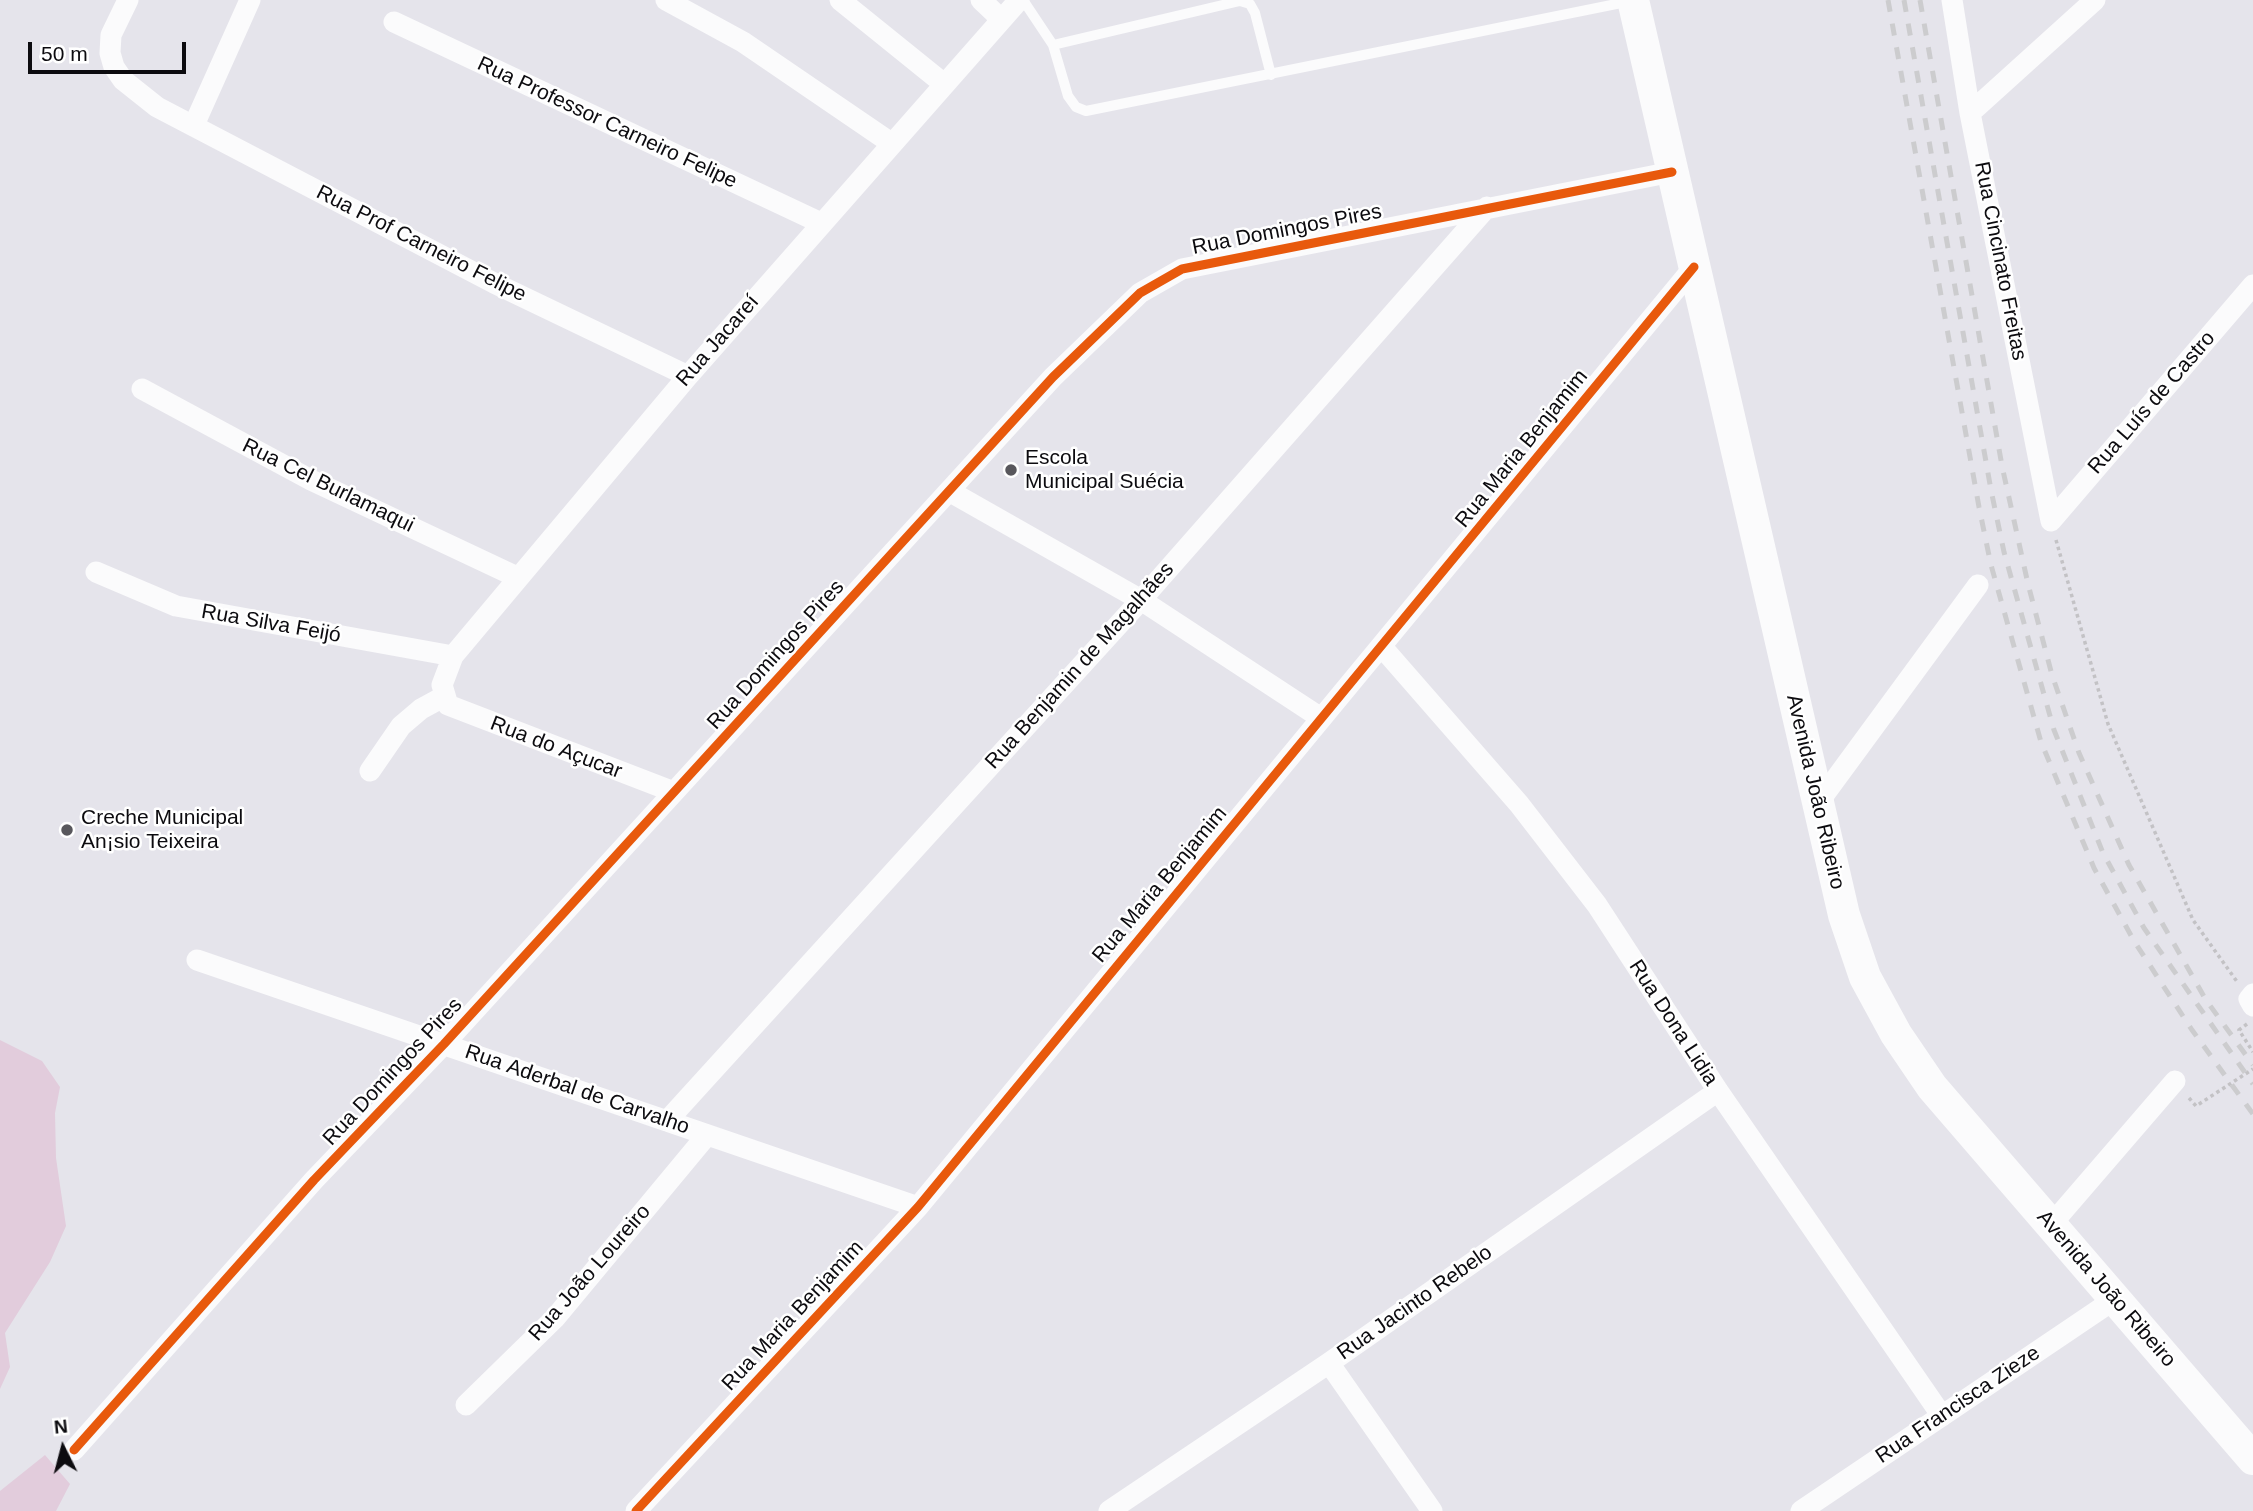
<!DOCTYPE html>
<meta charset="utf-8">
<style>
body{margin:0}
#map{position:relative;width:2253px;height:1511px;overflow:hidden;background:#e5e4eb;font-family:Helvetica,sans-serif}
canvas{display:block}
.north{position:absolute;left:28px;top:1413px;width:70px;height:70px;-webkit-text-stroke:5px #fff;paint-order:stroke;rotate:354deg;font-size:19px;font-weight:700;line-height:28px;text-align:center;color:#0c0b0f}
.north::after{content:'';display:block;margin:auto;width:24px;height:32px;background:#0c0b0f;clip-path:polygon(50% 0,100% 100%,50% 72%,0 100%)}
.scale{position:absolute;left:28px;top:42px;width:158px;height:32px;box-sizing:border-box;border:4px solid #0c0b0f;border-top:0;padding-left:9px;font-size:21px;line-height:24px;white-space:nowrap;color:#0c0b0f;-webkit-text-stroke:5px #fff;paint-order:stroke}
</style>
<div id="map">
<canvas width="2253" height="1511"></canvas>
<div class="north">N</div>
<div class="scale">50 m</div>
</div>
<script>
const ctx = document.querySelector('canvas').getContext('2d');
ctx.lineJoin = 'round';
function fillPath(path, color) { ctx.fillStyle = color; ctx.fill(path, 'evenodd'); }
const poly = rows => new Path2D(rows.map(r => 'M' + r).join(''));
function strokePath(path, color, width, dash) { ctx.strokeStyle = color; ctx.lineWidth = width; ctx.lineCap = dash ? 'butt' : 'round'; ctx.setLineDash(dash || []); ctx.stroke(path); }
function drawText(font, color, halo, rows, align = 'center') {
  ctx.font = font + ' Helvetica,sans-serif'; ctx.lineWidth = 5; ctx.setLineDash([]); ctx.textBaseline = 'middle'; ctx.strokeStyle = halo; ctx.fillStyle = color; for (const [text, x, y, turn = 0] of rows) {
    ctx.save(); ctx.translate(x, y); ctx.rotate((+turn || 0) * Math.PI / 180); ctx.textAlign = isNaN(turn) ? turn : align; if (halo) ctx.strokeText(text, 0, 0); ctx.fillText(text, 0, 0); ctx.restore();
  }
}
fillPath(poly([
 [0,1040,42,1061,60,1087,55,1113,56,1158,66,1226,50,1262,5,1333,10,1367,0,1389],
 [45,1455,70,1484,56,1511,0,1511,0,1491]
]), '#e2ccdc');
strokePath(poly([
 [2056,540,2108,724,2193,920,2238,983],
 [2247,1024,2239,1030,2253,1052],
 [2189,1098,2196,1106,2253,1069]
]), '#c3c2c5', 3.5, [3.5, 3.5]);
strokePath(poly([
 [1023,0,1053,45,1068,96,1076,107,1086,111,1631,1],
 [1053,45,1240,1,1250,4,1255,13,1271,75]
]), '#fbfbfc', 10);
strokePath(poly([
 [128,0,111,35,110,53,114,67,123,80,157,107,494,283,688,376],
 [666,0,743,42,891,143],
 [840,0,944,84],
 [981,0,1001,19],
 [1952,0,1970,113,2051,521],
 [394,22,821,223],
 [1970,113,2095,0],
 [194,125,250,0],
 [142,389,311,480,517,577],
 [949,491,1141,600,1321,718],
 [2051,521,2253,285],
 [96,572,176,606,453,656],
 [1382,647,1519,804,1597,905,1718,1091,1942,1416],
 [370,771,401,726,421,709,443,697],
 [674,792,448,705,442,685,453,656,688,376,1019,0],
 [1818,803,1978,585],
 [197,960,918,1207],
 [2253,994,2249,999,2253,1006],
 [667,1121,1141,600,1487,207],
 [2050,1226,2175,1081],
 [1329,1363,1432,1511],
 [466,1405,555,1318,707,1135],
 [74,1450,314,1180,444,1044,1053,377,1140,293,1182,269,1672,172],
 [636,1511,918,1207,1694,267],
 [1109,1511,1329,1363,1718,1091],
 [1801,1511,2115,1299]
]), '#fbfbfc', 21);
strokePath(poly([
 [1633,0,1844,915,1865,977,1896,1034,1932,1087,2253,1459]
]), '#fbfbfc', 32);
strokePath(poly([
 [1888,0,1979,507,1991,565,2041,742,2094,868,2134,941,2192,1030,2253,1114],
 [1904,0,1991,490,2004,552,2054,730,2103,853,2144,928,2253,1084],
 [1920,0,2002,466,2028,584,2052,675,2079,753,2129,865,2206,1000,2253,1065]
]), '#ccccce', 5, [12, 12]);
strokePath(poly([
 [74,1450,314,1180,444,1044,1053,377,1140,293,1182,269,1672,172],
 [636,1511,918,1207,1694,267]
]), '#e8590c', 9);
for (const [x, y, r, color] of [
 [1011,470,7,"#58575c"],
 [67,830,7,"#58575c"]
]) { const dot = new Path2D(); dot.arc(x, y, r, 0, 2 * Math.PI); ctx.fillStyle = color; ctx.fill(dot); strokePath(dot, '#fff', 2.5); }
drawText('21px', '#0c0b0f', '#fff', [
 ["Rua Professor Carneiro Felipe",607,123,25],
 ["Rua Domingos Pires",1287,230,-11],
 ["Rua Prof Carneiro Felipe",421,244,27],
 ["Rua Cincinato Freitas",2000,261,79],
 ["Rua Jacareí",718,341,-49],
 ["Rua Luís de Castro",2152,403,-49],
 ["Rua Maria Benjamim",1522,449,-51],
 ["Rua Cel Burlamaqui",328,486,26],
 ["Rua Silva Feijó",271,624,10],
 ["Rua Domingos Pires",776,655,-48],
 ["Rua Benjamin de Magalhães",1080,666,-48],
 ["Rua do Açucar",556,748,21],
 ["Avenida João Ribeiro",1815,792,77],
 ["Rua Maria Benjamim",1160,885,-50],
 ["Rua Dona Lidia",1673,1023,57],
 ["Rua Domingos Pires",393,1072,-47],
 ["Rua Aderbal de Carvalho",577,1090,19],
 ["Rua João Loureiro",590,1273,-49],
 ["Avenida João Ribeiro",2106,1289,49],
 ["Rua Jacinto Rebelo",1415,1303,-35],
 ["Rua Maria Benjamim",793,1316,-47],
 ["Rua Francisca Zieze",1958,1405,-34]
]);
drawText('21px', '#0c0b0f', '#fff', [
 ["Escola",1025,458],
 ["Municipal Suécia",1025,482],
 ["Creche Municipal",81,818],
 ["An¡sio Teixeira",81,842]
], 'left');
</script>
